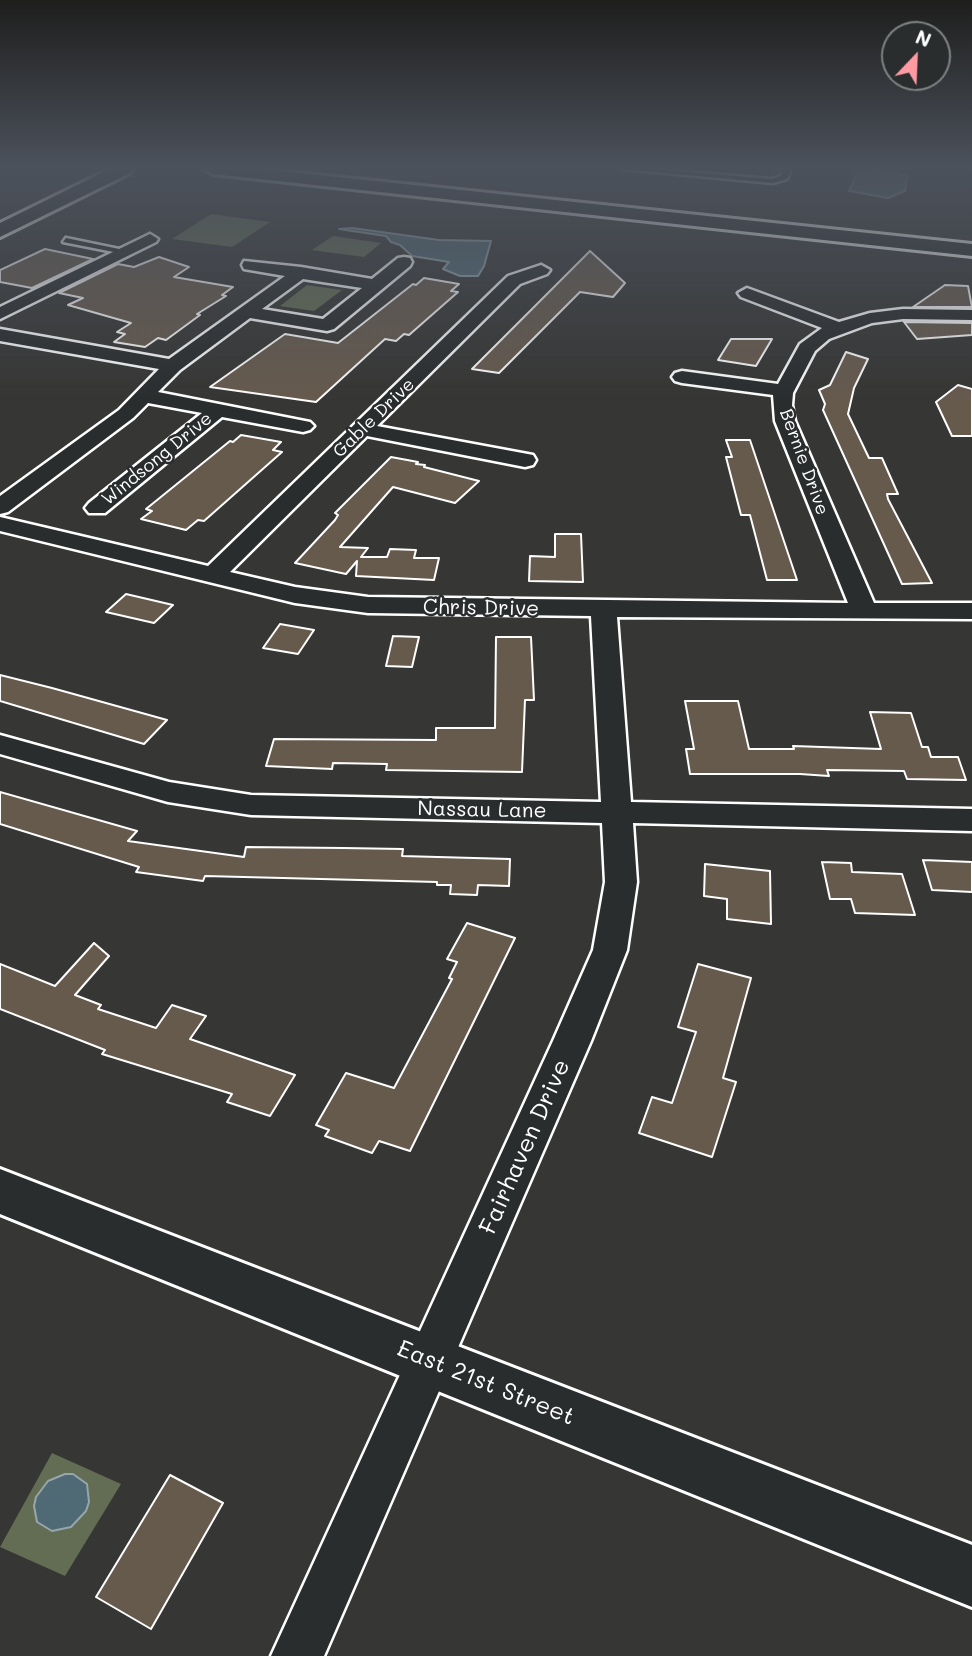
<!DOCTYPE html>
<style>
body{margin:0}
#map{position:relative;width:972px;height:1656px;overflow:hidden;background:#363634;font-family:Mali,sans-serif}
canvas{display:block}
.north{position:absolute;left:881px;top:21px;width:70px;height:70px;box-sizing:border-box;background:#2a2d2e;border:2px solid #7f8182;border-radius:50%;rotate:23deg;font-size:19px;font-weight:700;line-height:28px;text-align:center;color:#fff}
.north::after{content:'';display:block;margin:auto;width:24px;height:32px;background:#ff9aa2;clip-path:polygon(50% 0,100% 100%,50% 72%,0 100%)}
</style>
<div id="map">
<canvas width="972" height="1656"></canvas>
<div class="north">N</div>
</div>
<script>
const ctx = document.querySelector('canvas').getContext('2d');
ctx.lineJoin = 'round';
function fillPath(path, color) { ctx.fillStyle = color; ctx.fill(path, 'evenodd'); }
const poly = rows => new Path2D(rows.map(r => 'M' + r).join(''));
function strokePath(path, color, width, dash) { ctx.strokeStyle = color; ctx.lineWidth = width; ctx.lineCap = dash ? 'butt' : 'round'; ctx.setLineDash(dash || []); ctx.stroke(path); }
function drawText(font, color, halo, rows, align = 'center') {
  ctx.font = font + ' Mali,sans-serif'; ctx.lineWidth = 5; ctx.setLineDash([]); ctx.textBaseline = 'middle'; ctx.strokeStyle = halo; ctx.fillStyle = color; for (const [text, x, y, turn = 0] of rows) {
    ctx.save(); ctx.translate(x, y); ctx.rotate((+turn || 0) * Math.PI / 180); ctx.textAlign = isNaN(turn) ? turn : align; if (halo) ctx.strokeText(text, 0, 0); ctx.fillText(text, 0, 0); ctx.restore();
  }
}
fillPath(poly([
 [211,214,270,222,232,247,172,239],
 [333,236,381,243,364,257,312,250],
 [307,285,342,290,314,311,280,306],
 [52,1453,121,1484,65,1576,0,1547]
]), '#636d53');
const water = poly([
 [871,171,894,172,907,176,905,191,888,198,849,191,857,173,871,171],
 [352,228,439,240,491,241,484,266,478,276,460,276,443,269,449,262,412,256,400,245,391,242,386,236,339,229,352,228],
 [65,1474,73,1474,87,1484,89,1502,86,1511,71,1527,52,1531,37,1522,34,1506,36,1497,48,1481,65,1474]
]);
fillPath(water, '#506a75');
strokePath(water, '#96a6ac', 2);
const building = poly([
 [45,249,93,259,32,288,0,282,0,270,45,249],
 [590,251,625,283,613,297,580,292,499,373,472,369,590,251],
 [159,257,189,267,174,277,233,287,222,295,226,296,197,314,200,315,166,340,158,338,145,347,114,342,125,334,117,332,131,323,68,305,83,298,59,293,118,264,134,267,159,257],
 [424,278,459,284,451,291,458,292,409,335,404,334,396,341,385,339,316,402,210,387,285,334,338,343,413,284,416,285,424,278],
 [945,285,968,286,972,307,913,307,945,285],
 [904,322,972,323,972,335,917,339,904,322],
 [731,339,772,339,756,366,718,360,731,339],
 [846,352,868,359,854,388,848,414,869,458,882,458,898,494,887,494,888,499,932,583,902,584,823,410,825,404,819,390,830,385,846,352],
 [958,385,972,389,972,436,952,436,936,402,958,385],
 [241,435,281,442,273,450,282,452,204,521,198,520,186,530,141,519,152,511,146,509,230,441,233,442,241,435],
 [726,440,750,440,797,580,767,580,750,515,741,515,726,457,732,457,726,440],
 [391,457,418,462,416,464,425,465,424,467,479,481,455,503,393,487,340,547,368,548,361,557,387,557,390,549,416,550,414,558,439,558,434,580,356,576,357,561,346,574,295,563,335,520,338,515,335,513,391,457],
 [555,534,581,534,583,582,529,581,530,556,555,557,555,534],
 [126,594,173,605,154,623,106,612,126,594],
 [280,624,314,630,298,654,263,648,280,624],
 [393,636,419,637,412,667,386,666,393,636],
 [496,637,531,637,534,700,525,700,522,772,386,770,387,764,333,763,332,769,266,766,274,739,436,740,436,728,495,728,496,637],
 [0,675,52,688,167,720,144,744,0,701,0,675],
 [685,701,738,701,749,749,794,749,793,746,881,749,870,712,911,713,922,747,928,747,931,757,958,757,966,780,907,779,904,771,827,770,829,776,800,774,690,774,686,749,694,749,685,701],
 [0,792,137,831,128,841,244,857,246,847,343,848,403,849,402,856,510,859,509,886,478,885,477,895,450,894,451,885,437,885,437,882,205,876,203,881,136,872,139,867,0,824,0,792],
 [923,860,972,862,972,892,932,890,923,860],
 [822,862,851,863,852,872,902,874,915,915,855,913,851,899,830,899,822,862],
 [705,864,770,871,771,924,727,919,727,899,704,896,705,864],
 [467,923,515,938,410,1151,379,1141,372,1153,325,1136,329,1130,316,1125,346,1073,394,1088,452,979,449,978,457,962,447,959,467,923],
 [94,943,109,956,75,995,101,1005,98,1009,156,1028,172,1005,206,1016,190,1039,295,1075,270,1116,227,1102,232,1094,102,1054,105,1050,0,1009,0,964,55,986,94,943],
 [698,964,751,978,723,1078,736,1082,712,1157,639,1133,652,1097,672,1103,696,1032,678,1027,698,964],
 [170,1475,223,1503,151,1629,96,1597,170,1475]
]);
fillPath(building, '#665a4d');
strokePath(building, '#fff', 2);
const lane = poly([
 [623,169,652,169,772,179,781,176,782,172,779,169,787,169,790,172,787,179,773,183,623,169],
 [66,238,124,250,128,252,124,254,63,242,66,238]
]);
const street = poly([
 [150,234,158,239,156,242,0,319,0,307,150,234],
 [404,257,410,258,412,262,410,266,334,329,327,331,250,318,180,370,158,392,310,422,314,426,310,430,303,432,222,417,105,513,89,513,85,508,89,503,202,413,148,403,133,418,8,512,0,514,0,496,119,410,159,369,0,341,0,329,169,359,285,276,244,269,242,265,244,261,301,267,372,279,398,258,404,257],
 [303,279,362,288,323,319,262,309,303,279],
 [541,265,550,270,547,274,520,284,377,426,533,455,536,460,533,465,525,467,367,436,230,572,295,587,368,597,848,603,775,421,773,395,682,383,675,381,672,377,675,373,682,371,778,384,800,344,822,328,741,297,738,293,747,288,839,322,870,313,903,309,972,310,972,320,903,319,872,323,829,339,815,351,793,393,792,405,795,421,874,603,972,603,972,619,617,617,631,802,972,809,972,831,633,823,637,882,627,950,591,1041,324,1656,271,1656,553,1041,593,950,605,882,602,823,251,815,168,802,0,754,0,735,169,782,251,795,601,802,591,616,368,613,295,603,0,531,0,517,208,566,508,276,541,265]
]);
const secondary = poly([
 [110,169,133,169,130,173,0,237,0,223,110,169],
 [0,1169,972,1545,972,1607,0,1214,0,1169]
]);
const highway = poly([
 [204,169,262,169,972,244,972,256,213,174,204,169]
]);
strokePath(lane, '#fff', 5);
strokePath(street, '#fff', 5);
strokePath(secondary, '#fff', 6);
strokePath(highway, '#fff', 6);
fillPath(lane, '#2a2d2e');
fillPath(street, '#2a2d2e');
fillPath(secondary, '#2a2d2e');
fillPath(highway, '#2a2d2e');
const sky = ctx.createLinearGradient(0, 0, 0, 401);
sky.addColorStop(0, '#1e1e1d');
sky.addColorStop(0.42, '#4c525c');
sky.addColorStop(1, '#4c525c00');
ctx.fillStyle = sky;
ctx.fillRect(0, 0, 972, 401);
drawText('18px', '#fff', '#2a2d2e', [
 ["Gable Drive",374,418,-44],
 ["Windsong Drive",157,459,-39],
 ["Bernie Drive",804,462,70]
]);
drawText('21px', '#fff', '#2a2d2e', [
 ["Chris Drive",481,608,1],
 ["Nassau Lane",482,810,1]
]);
drawText('24px', '#fff', '#2a2d2e', [
 ["Fairhaven Drive",525,1147,-66],
 ["East 21st Street",486,1383,22]
]);
</script>
